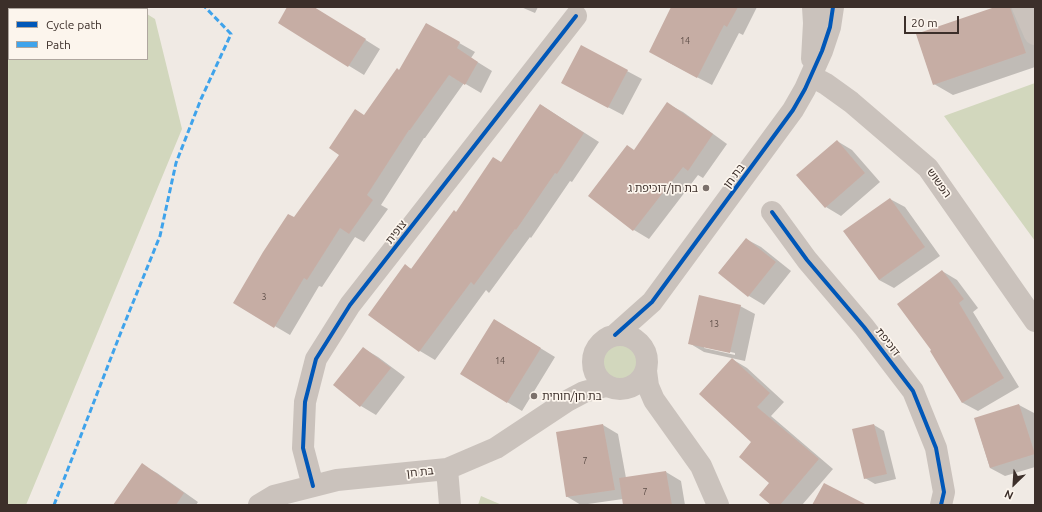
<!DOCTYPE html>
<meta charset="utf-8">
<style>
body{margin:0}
#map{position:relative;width:1042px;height:512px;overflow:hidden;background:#f0eae4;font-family:Ubuntu,sans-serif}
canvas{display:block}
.frame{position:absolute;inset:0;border:8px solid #3c2f2a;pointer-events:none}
.legend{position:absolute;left:8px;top:8px;width:140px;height:52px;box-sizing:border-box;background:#fcf5ed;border:1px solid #afa69f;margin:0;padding:5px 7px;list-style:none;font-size:12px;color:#3c2f2a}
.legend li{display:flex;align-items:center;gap:8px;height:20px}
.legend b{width:20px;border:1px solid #afa69f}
.north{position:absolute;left:994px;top:464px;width:40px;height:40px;-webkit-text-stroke:3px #fcf5ed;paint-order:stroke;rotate:205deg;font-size:11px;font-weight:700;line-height:16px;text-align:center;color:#3c2f2a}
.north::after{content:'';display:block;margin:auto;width:14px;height:18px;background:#3c2f2a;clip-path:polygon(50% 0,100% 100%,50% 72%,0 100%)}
.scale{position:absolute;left:904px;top:16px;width:55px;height:18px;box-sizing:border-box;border:2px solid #3c2f2a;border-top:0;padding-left:5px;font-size:12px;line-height:14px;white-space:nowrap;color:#3c2f2a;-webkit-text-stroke:3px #fcf5ed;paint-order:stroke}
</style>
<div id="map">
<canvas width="1042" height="512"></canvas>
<div class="frame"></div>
<ul class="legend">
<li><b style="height:5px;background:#0057b8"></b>Cycle path</li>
<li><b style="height:5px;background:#3fa3eb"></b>Path</li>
</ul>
<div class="north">N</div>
<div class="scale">20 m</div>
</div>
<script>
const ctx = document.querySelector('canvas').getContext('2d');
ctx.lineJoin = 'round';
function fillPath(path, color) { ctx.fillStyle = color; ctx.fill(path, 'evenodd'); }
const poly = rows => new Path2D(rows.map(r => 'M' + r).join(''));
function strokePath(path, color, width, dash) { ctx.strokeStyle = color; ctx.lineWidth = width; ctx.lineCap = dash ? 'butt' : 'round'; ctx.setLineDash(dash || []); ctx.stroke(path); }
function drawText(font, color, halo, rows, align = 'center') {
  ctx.font = font + ' Ubuntu,"Noto Sans Hebrew",sans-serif'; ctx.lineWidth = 3.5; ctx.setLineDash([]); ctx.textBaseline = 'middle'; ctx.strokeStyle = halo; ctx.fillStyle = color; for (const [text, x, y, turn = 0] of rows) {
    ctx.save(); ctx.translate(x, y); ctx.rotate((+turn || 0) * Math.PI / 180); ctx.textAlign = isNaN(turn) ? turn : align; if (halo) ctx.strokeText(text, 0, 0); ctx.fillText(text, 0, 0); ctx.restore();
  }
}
fillPath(poly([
 [7,7,138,7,141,9,9,9,9,59,147,59,147,14,155,19,182,129,26,505,7,505],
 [1035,83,1035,241,944,116],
 '601 363a18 18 0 1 1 36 0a18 18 0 1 1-36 0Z',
 [481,496,502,505,478,505]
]), '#d2d7bd');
fillPath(poly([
 [289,7,313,7,380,49,364,75,279,23],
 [521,7,538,7,535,13],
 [679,7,757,7,743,35,739,33,712,85,666,61],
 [998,7,1014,7,1035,36,1035,67,953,95,934,84],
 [426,24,475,52,471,58,492,71,481,93,464,83,425,138,424,138,381,205,388,209,364,242,355,237,322,287,319,286,290,335,234,302,341,154,365,116,400,71],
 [627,71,642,79,623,115,577,91],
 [668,104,683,112,727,144,703,178,698,175,649,239,634,230,589,196,635,151],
 [541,105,599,142,572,182,570,181,531,238,530,237,489,293,486,290,435,360,420,351,370,315,405,266,412,269,457,213,502,163],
 [837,141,852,150,880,182,841,216,826,207],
 [890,199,905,207,940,256,894,288,879,280],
 [746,239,761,247,791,271,764,305,749,296,719,272],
 [942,271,957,280,978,308,973,312,1019,387,978,411,963,403,931,351],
 [740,306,755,314,745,361,704,352,689,343],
 [704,346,735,353,735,355,704,348],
 [509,329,555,357,522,411,507,402],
 [363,348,378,357,405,377,376,415,361,406],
 [732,359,747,368,784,402,771,416,833,469,802,505,772,505,771,483,752,442],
 [1019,405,1034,413,1035,416,1035,467,1005,476,990,468,975,419],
 [603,425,618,434,626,478,666,472,681,481,685,505,624,505,623,499,581,505,566,496],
 [874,425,884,431,896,479,875,484,865,478],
 [142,465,157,473,198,502,196,505,118,505]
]), '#0003');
fillPath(poly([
 [287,7,314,7,366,39,348,67,278,23],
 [671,7,738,7,727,27,724,25,697,78,649,52],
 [995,7,1010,7,1026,53,933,85,916,34],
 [426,23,460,42,457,48,478,62,465,85,449,75,410,130,409,130,367,195,373,200,349,234,340,228,307,280,304,278,274,328,233,303,263,252,288,214,294,217,339,155,329,148,355,109,364,115,397,68,399,70],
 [581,45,628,70,608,108,561,83],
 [667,102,713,134,688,171,683,167,633,231,588,196,627,145,634,150],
 [540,104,584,133,557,174,555,173,516,230,515,229,474,285,471,282,419,352,368,315,405,264,411,269,454,210,456,212,493,157,501,162],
 [837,140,865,173,825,208,796,175],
 [890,198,925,247,879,280,843,231],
 [746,238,776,262,748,297,718,273],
 [942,270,964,299,959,303,1004,378,962,403,930,351,931,350,897,304],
 [699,295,741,305,730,353,688,344],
 [494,319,541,348,507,403,460,374],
 [363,347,391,368,360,407,333,385],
 [732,358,770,393,757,407,819,459,780,505,771,505,759,495,769,483,739,457,751,442,699,394],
 [1019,404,1035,454,990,468,974,418],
 [603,424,615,490,566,497,556,432],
 [874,424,887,474,864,479,852,429],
 [142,463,184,493,176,505,113,505],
 [666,471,672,505,623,505,619,478],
 [824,483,867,505,812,505]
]), '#c6ada4');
strokePath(poly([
 [53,7,55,9],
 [1023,7,1035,34],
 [116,9,118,7],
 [812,59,814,23,813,7],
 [811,76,826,84,851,102,928,168,1035,321],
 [772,212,807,260,864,327,913,391,936,448,944,492,941,505],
 '593 362a27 27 0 1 1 54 0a27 27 0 1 1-54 0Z',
 [615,335,652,302,793,110,805,89,822,51,830,27,833,7],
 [646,371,648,386,654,400,701,466,718,505],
 [447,469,450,505],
 [313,486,303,448,305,402,316,359,350,305,576,16],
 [259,505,274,496,337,480,447,469,496,448,567,401,584,392,606,386]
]), '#cac2bc', 22);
strokePath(poly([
 [54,505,119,337,160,236,176,163,201,99,231,34,205,7]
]), '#3fa3eb', 3, [6, 3]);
strokePath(poly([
 [772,212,807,260,864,327,913,391,936,448,944,492,941,505],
 [615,335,652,302,793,110,805,89,822,51,830,27,833,7],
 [313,486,303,448,305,402,316,359,350,305,576,16]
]), '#0057b8', 4);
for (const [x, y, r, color] of [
 [706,188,4,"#7b706b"],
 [534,396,4,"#7b706b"]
]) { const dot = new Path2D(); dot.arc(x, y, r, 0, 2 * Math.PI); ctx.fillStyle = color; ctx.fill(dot); strokePath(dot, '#fcf5ed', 1.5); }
drawText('9px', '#5e4e48', null, [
 ["14",685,41],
 ["3",264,297],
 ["13",714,324],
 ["14",500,361],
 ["7",585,461],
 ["7",645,492]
]);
drawText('11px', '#3c2f2a', '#fcf5ed', [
 ["בת חן",734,176,-53],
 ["הפשוש",939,183,54],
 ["צופית",396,232,-52],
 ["דוכיפת",888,342,52],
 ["בת חן",420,472,-6]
]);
drawText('11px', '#3c2f2a', '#fcf5ed', [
 ["בת חן/דוכיפת ג",698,188],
 ["בת חן/חוחית",542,396,"left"]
], 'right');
</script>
